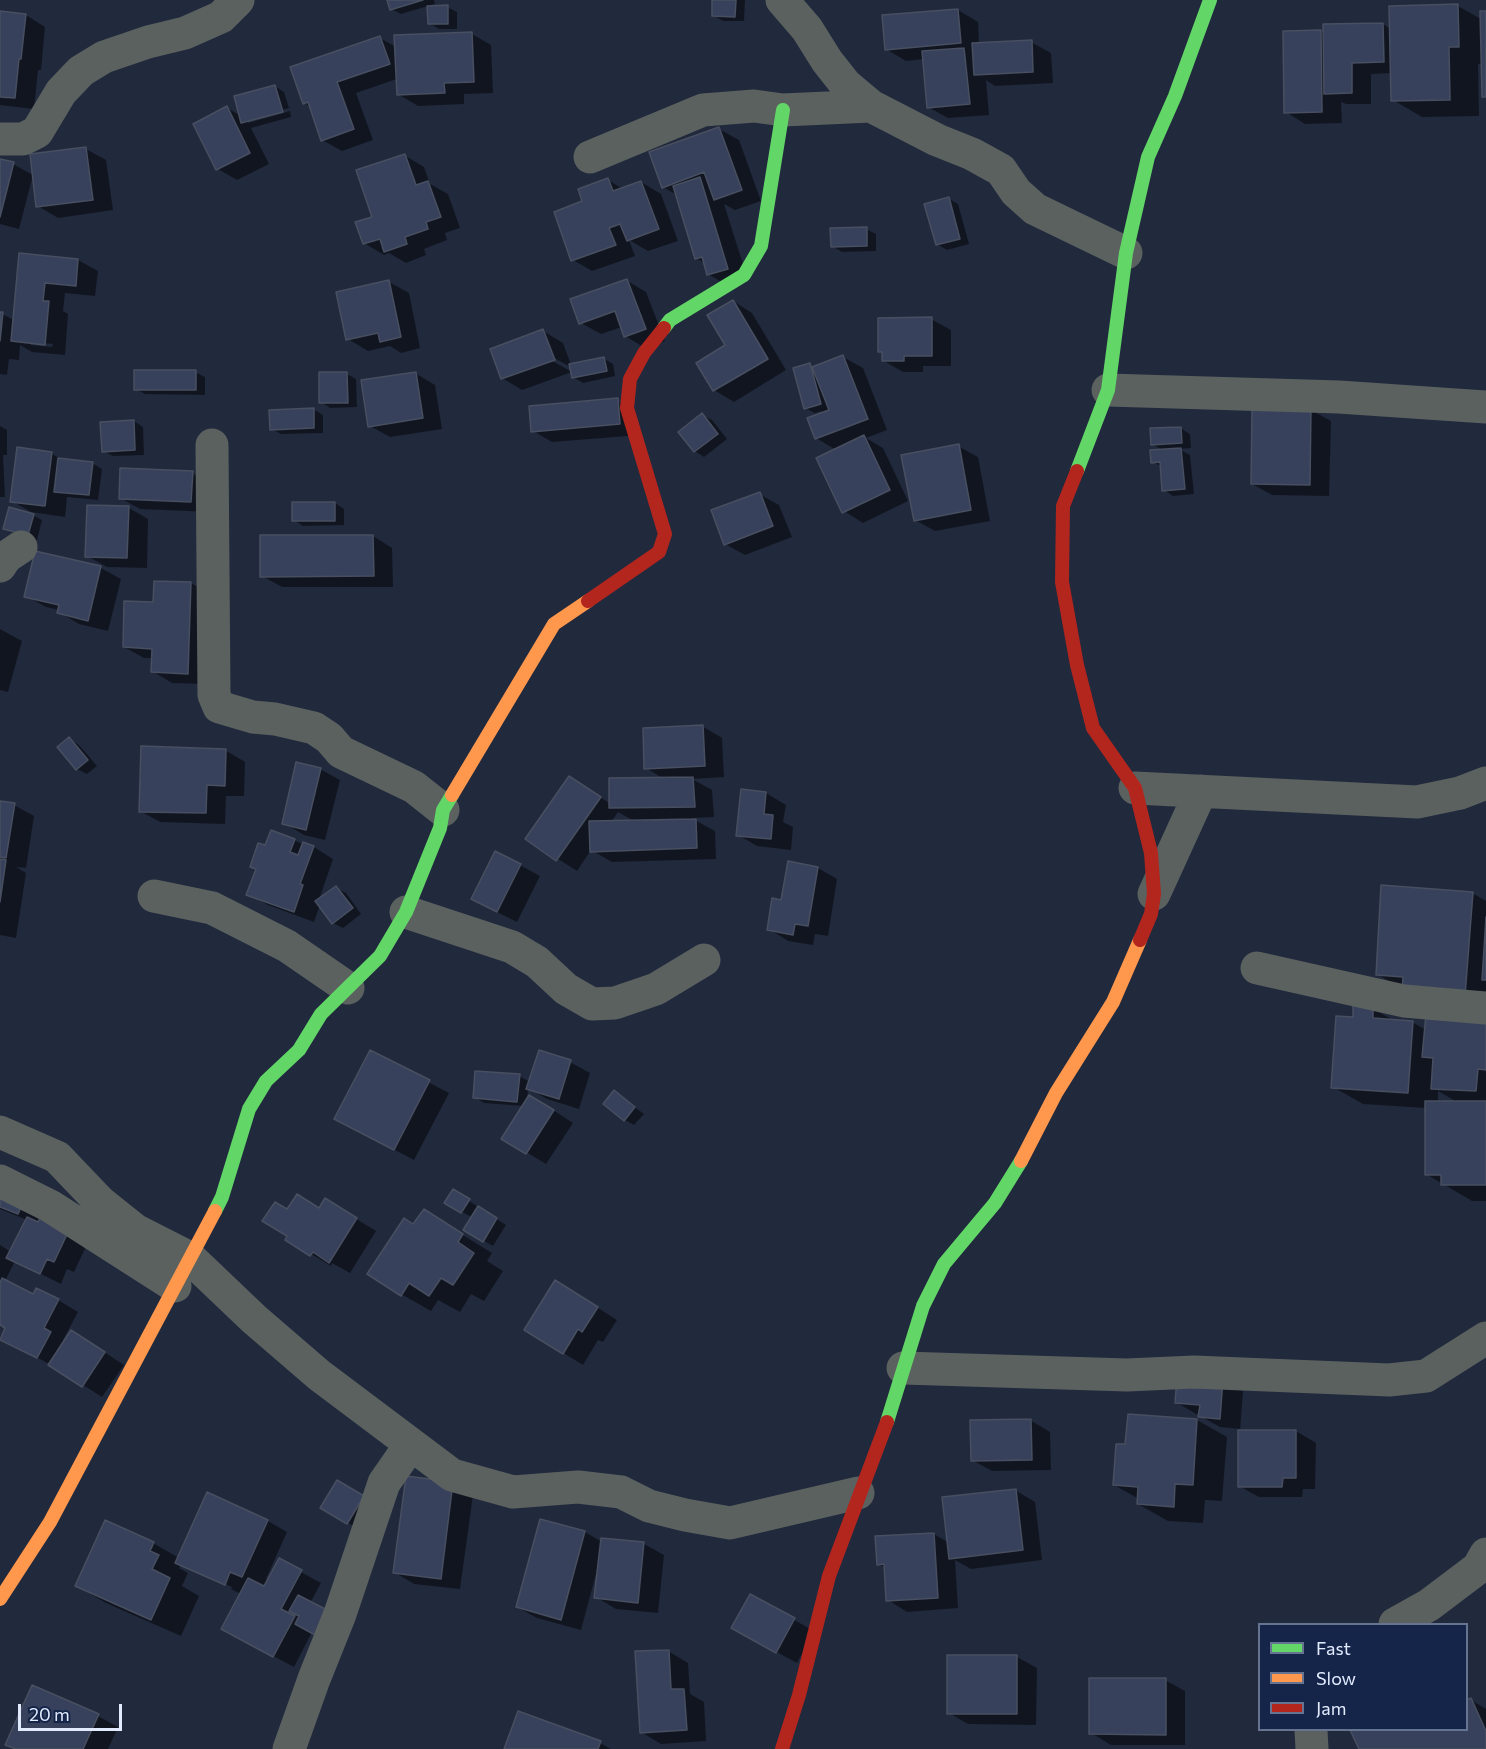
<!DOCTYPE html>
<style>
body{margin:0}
#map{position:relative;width:1486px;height:1749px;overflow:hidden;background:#21293d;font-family:Commissioner,sans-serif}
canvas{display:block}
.legend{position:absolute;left:1258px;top:1623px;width:210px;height:108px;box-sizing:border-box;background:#152549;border:2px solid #677491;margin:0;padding:8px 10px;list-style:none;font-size:18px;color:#e2ebfe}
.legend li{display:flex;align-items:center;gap:12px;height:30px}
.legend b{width:30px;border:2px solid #677491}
.scale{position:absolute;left:18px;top:1704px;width:104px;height:27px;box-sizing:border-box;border:3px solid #e2ebfe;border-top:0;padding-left:8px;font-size:18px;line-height:21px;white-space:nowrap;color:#e2ebfe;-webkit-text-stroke:4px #152549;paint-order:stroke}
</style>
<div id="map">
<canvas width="1486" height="1749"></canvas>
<ul class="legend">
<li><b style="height:8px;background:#63d668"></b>Fast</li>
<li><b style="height:8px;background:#ff974d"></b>Slow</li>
<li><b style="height:8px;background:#b3261e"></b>Jam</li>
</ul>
<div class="scale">20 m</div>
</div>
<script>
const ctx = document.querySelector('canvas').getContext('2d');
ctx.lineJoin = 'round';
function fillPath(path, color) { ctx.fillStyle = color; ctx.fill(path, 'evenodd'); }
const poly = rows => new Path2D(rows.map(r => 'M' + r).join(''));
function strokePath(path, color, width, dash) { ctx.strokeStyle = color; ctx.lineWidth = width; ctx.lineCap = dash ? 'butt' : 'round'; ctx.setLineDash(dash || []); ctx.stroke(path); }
fillPath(poly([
 [389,0,434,0,435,4,401,14,391,9],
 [714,0,745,0,744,21,723,21,713,15],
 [1458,6,1481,19,1486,13,1486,98,1483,96,1482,64,1478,64,1479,116,1422,117,1393,100,1392,73,1371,74,1371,104,1346,104,1341,102,1342,123,1305,124,1286,112,1321,31,1324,33,1383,24,1391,29],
 [447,7,457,12,457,29,439,29,429,23],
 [958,10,978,22,979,45,1031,42,1051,53,1053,83,995,86,986,80,989,115,948,118,928,107,924,59,906,61,886,49],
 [0,12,26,15,45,27,41,70,38,70,34,109,0,105],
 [472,34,491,45,493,93,464,94,464,104,418,106,398,94,397,79,356,93,373,140,342,151,322,140,311,107,304,103,380,38,396,47],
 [275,86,284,92,289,108,248,120,248,123,290,111,291,117,251,128,269,164,237,180,218,169,227,108,241,116],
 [719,129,739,140,761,201,735,210,724,204,748,280,728,286,708,274,706,264,696,258,677,195,663,187],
 [86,149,106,160,113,210,58,218,38,206],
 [404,155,424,167,430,184,448,194,460,228,445,233,447,240,424,249,426,255,406,263,389,253,384,255,364,243],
 [0,160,13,164,33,175,19,229,0,224],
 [608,180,623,189,641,182,661,194,678,241,648,251,629,240,635,256,592,271,573,260,584,202],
 [949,199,958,204,969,244,947,250,937,244],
 [866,229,876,234,876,251,842,252,832,246],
 [20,254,78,260,98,271,95,296,65,293,63,311,68,314,65,355,32,352,20,345,19,360,9,359,7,375,0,374,0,313,14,320],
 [31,342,53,344,52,347,31,345],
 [626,280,646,292,665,341,645,348,625,336,622,327,601,334,581,323],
 [389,282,409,293,420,348,401,353,390,346,368,351,348,339],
 [733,301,752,313,786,370,734,402,714,390,727,346],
 [931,319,951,330,951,366,923,366,923,372,903,372,884,361,884,353,880,351],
 [543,331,563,343,571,365,603,358,613,364,615,376,583,383,573,377,572,372,522,390,502,378],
 [549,355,572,368,572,372,547,358],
 [843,357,863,368,887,430,866,438,883,448,908,501,863,523,844,511,836,450,816,438,822,411,815,413,805,408,809,365,814,368],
 [195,372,205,377,205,395,145,394,136,389],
 [415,373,435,385,442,429,390,437,370,426],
 [347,374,356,379,357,407,330,408,321,402],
 [618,400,640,435,552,442,533,431],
 [313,409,323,415,323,433,281,434,271,429],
 [1311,410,1331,421,1329,496,1272,495,1252,484],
 [702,415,712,420,727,439,704,457,695,451],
 [134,421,143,427,144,455,113,456,103,451],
 [0,426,7,430,7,455,3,455,5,497,0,497],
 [1180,428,1190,434,1191,448,1179,449,1190,455,1194,494,1173,496,1164,490,1162,467,1153,462,1164,451,1152,444],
 [958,446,978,457,990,521,935,531,915,520],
 [51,453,62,460,92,463,102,469,98,500,67,497,65,517,31,512,12,501],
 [192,473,212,484,211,512,140,509,120,498],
 [759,494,779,505,792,537,745,555,725,544],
 [335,503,344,509,344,525,303,526,294,520],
 [129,508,148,519,147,568,107,567,87,556],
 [33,515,42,520,37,540,14,533,5,528],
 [373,536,392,548,393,587,282,587,262,576],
 [36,553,101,568,121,579,108,631,79,624,59,612,59,610,46,607,26,596],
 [191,583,211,595,208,684,172,683,152,671,153,658,144,658,124,647,154,603],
 [0,629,22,641,8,692,0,690],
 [702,726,722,738,724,777,692,779,712,790,714,817,691,818,715,831,716,859,612,862,591,850,577,871,527,839,570,778,611,804,664,779,646,768],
 [618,812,636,822,611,822],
 [69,739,79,745,97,766,87,774,77,769],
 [225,750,245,762,244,796,226,796,225,824,160,822,140,811],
 [320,769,340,780,325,840,304,835,284,823],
 [742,790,766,793,786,805,783,822,793,827,791,850,757,846,738,835],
 [0,802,14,805,34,816,26,868,16,867,26,873,16,938,0,935],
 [294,840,304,845,304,844,314,847,333,859,320,897,322,898,336,888,346,893,361,914,343,928,333,923,320,905,314,922,268,905,248,894,266,847],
 [520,865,540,876,517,922,493,910],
 [818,868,837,879,828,936,815,934,813,945,788,941,769,929,783,902],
 [1472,893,1486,901,1486,1011,1404,990,1377,974],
 [1373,1009,1395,1021,1412,1022,1426,1030,1486,1020,1486,1201,1472,1201,1426,1174,1426,1108,1363,1104,1333,1087,1354,1019],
 [1438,1091,1457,1102,1438,1102],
 [371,1052,449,1093,414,1160,336,1119],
 [570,1062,590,1073,579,1109,547,1099,528,1088,527,1101,550,1108,573,1123,546,1164,503,1138,524,1106,484,1103,475,1097,519,1076,530,1082],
 [614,1092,644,1114,634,1125,625,1120],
 [0,1189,89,1240,74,1272,67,1269,61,1284,15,1261,5,1281,34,1296,58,1300,78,1312,63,1340,92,1344,124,1365,102,1397,53,1366,0,1338,6,1328,0,1325,0,1245,11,1252,27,1220,0,1209],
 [454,1191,506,1225,493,1246,465,1230,473,1218,446,1203],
 [320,1209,345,1212,376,1231,350,1273,332,1263,331,1266,287,1239,287,1211],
 [424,1211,492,1253,487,1261,503,1271,484,1301,471,1294,460,1312,438,1300,431,1311,401,1294,414,1225],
 [575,1293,617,1320,603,1342,598,1340,583,1365,526,1330],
 [1223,1380,1243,1391,1240,1431,1296,1431,1316,1443,1315,1489,1303,1489,1302,1497,1259,1497,1239,1486,1240,1429,1220,1427,1200,1416,1200,1414,1196,1414,1176,1402],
 [1030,1420,1050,1432,1051,1470,992,1471,972,1460],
 [1197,1420,1227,1437,1222,1501,1205,1500,1203,1523,1168,1521,1138,1504,1139,1499,1114,1485,1127,1446],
 [338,1482,373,1503,357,1528,322,1508],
 [453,1484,473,1495,460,1589,414,1584,394,1572],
 [1015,1490,1035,1502,1042,1560,971,1569,955,1560,958,1608,907,1612,888,1600,886,1568,878,1564,934,1534,949,1543],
 [207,1494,268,1521,287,1532,266,1579,269,1580,279,1560,321,1583,310,1603,312,1632,294,1667,243,1640,241,1594,231,1589,232,1587,196,1571,196,1573,181,1565,179,1568,188,1573,182,1586,199,1596,181,1636,106,1603,77,1586,153,1543,179,1558],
 [585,1532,602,1542,603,1539,644,1544,664,1555,658,1613,616,1609,596,1597,597,1570,581,1630,537,1618,517,1607],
 [751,1596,814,1631,797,1663,753,1639],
 [668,1651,688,1663,690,1694,704,1702,706,1741,661,1744,641,1732],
 [1017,1657,1037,1668,1036,1725,968,1724,949,1713],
 [1165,1680,1185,1691,1185,1745,1111,1745,1091,1733],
 [1471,1700,1486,1709,1486,1749,1361,1749,1351,1730,1466,1730],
 [98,1716,118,1727,108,1749,16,1749,7,1744],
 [600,1743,611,1749,506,1749]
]), '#0007');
const building = poly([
 [387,0,423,0,390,10,387,0],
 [712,0,736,0,735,17,712,16,712,0],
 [1458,4,1459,47,1449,47,1450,100,1391,101,1389,6,1458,4],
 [448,5,448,24,428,24,427,6,448,5],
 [958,9,961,43,885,50,882,15,958,9],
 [0,11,26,14,21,59,19,59,15,98,0,97,0,11],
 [1480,11,1486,11,1486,97,1482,97,1480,11],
 [1383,23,1384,62,1352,63,1352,93,1324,94,1323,24,1383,23],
 [1321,30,1322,112,1284,113,1283,31,1321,30],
 [472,32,474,82,444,83,445,93,397,95,394,35,472,32],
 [380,36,390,64,337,82,354,129,321,141,308,102,303,104,290,67,380,36],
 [1032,40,1033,72,974,75,972,43,1032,40],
 [964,48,970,104,927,108,922,51,964,48],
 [275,85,283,112,241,123,234,96,275,85],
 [227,106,250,153,216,170,193,124,227,106],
 [719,127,742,190,714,200,704,172,662,188,649,152,719,127],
 [86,147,93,200,36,207,30,154,86,147],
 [405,154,416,185,428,181,441,217,426,222,428,229,405,237,407,244,384,252,380,239,363,244,355,222,372,217,356,170,405,154],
 [0,159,14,162,0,217,0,159],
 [700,177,728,269,707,275,702,257,695,259,673,186,700,177],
 [608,178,613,191,641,181,659,229,627,241,620,224,609,228,616,245,571,261,554,212,582,201,578,189,608,178],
 [949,197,960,239,936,245,924,204,949,197],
 [867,227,867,246,831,247,830,228,867,227],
 [19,253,78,259,76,286,45,283,43,301,49,301,45,345,11,341,19,253],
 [627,279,646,329,624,337,615,311,579,324,570,299,627,279],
 [389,280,401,337,380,342,378,333,346,340,336,292,389,280],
 [733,300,768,359,713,391,696,363,725,345,707,315,733,300],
 [0,312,3,312,0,341,0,312],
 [932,317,932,356,904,356,904,361,882,361,882,352,878,352,878,318,932,317],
 [543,329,555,360,501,379,490,349,543,329],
 [843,355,868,419,815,439,807,418,829,410,812,367,843,355],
 [604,357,607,371,572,378,569,364,604,357],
 [810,363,821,404,804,409,793,368,810,363],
 [134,370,196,370,196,390,134,390,134,370],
 [319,372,347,372,348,403,319,403,319,372],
 [416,372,423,418,368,427,361,380,416,372],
 [618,398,620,424,531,432,529,406,618,398],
 [314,408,314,428,270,430,269,410,314,408],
 [1252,408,1311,408,1310,485,1251,484,1252,408],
 [702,413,718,434,694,452,678,432,702,413],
 [134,420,135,450,102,452,100,422,134,420],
 [1181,427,1182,443,1151,445,1150,428,1181,427],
 [864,435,890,490,842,513,816,458,864,435],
 [959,444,971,510,914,521,901,455,959,444],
 [17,447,52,452,45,506,10,502,17,447],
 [1181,448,1185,489,1162,491,1160,462,1151,463,1150,450,1181,448],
 [58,458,93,462,89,495,54,492,58,458],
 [120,468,193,471,191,502,119,499,120,468],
 [760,492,773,526,724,545,711,510,760,492],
 [292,502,335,502,335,521,292,521,292,502],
 [87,505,129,506,127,558,85,557,87,505],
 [9,507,34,514,28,535,3,529,9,507],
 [260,535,373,535,374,576,260,577,260,535],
 [35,551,101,566,88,621,57,613,59,605,24,597,35,551],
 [154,581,191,582,188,674,151,672,152,649,123,647,124,601,153,602,154,581],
 [703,725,705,766,644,769,643,728,703,725],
 [69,737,88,760,76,770,57,747,69,737],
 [141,746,226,749,225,786,207,785,206,813,139,812,141,746],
 [296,762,321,768,306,830,282,824,296,762],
 [569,776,601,797,556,861,525,839,569,776],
 [693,777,695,807,609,808,609,778,693,777],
 [741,789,766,792,764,814,773,815,771,839,736,836,741,789],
 [0,801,15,803,6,858,0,857,0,801],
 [696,819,697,848,590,852,589,821,696,819],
 [271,830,295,839,290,852,298,855,303,842,314,846,300,884,303,885,294,912,246,895,256,869,250,867,258,843,265,845,271,830],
 [495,851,521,864,497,912,471,899,495,851],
 [0,859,6,860,0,902,0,859],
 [788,861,818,867,808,926,795,924,793,935,767,930,772,898,781,900,788,861],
 [1381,885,1473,892,1465,996,1402,992,1403,977,1376,975,1381,885],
 [336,886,353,908,332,924,315,901,336,886],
 [1486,917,1486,980,1482,980,1486,917],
 [1353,1006,1373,1007,1373,1018,1413,1021,1408,1093,1331,1088,1336,1016,1353,1017,1353,1006],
 [1426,1014,1486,1018,1486,1070,1478,1069,1476,1091,1431,1089,1433,1058,1422,1057,1426,1014],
 [370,1050,430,1080,394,1150,334,1119,370,1050],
 [539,1050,571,1060,559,1099,526,1089,539,1050],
 [475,1071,520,1074,517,1102,473,1098,475,1071],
 [614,1090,635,1107,624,1121,603,1104,614,1090],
 [529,1095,554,1110,526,1154,501,1139,529,1095],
 [1425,1101,1486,1101,1486,1185,1441,1185,1441,1175,1425,1175,1425,1101],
 [0,1187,25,1197,18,1214,0,1207,0,1187],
 [453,1189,470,1199,461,1213,444,1203,453,1189],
 [297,1194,319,1208,325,1198,357,1218,329,1263,313,1252,310,1256,285,1240,287,1236,262,1221,275,1202,287,1209,297,1194],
 [478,1206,497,1218,483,1242,463,1230,478,1206],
 [424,1209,463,1234,458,1242,474,1253,453,1285,441,1278,429,1296,409,1283,401,1296,367,1274,404,1218,413,1224,424,1209],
 [42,1214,70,1228,54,1262,47,1259,40,1274,6,1258,27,1217,38,1222,42,1214],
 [2,1278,33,1294,36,1288,59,1299,44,1328,51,1332,37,1358,0,1340,5,1328,0,1325,0,1283,2,1278],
 [555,1280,598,1307,582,1332,578,1329,563,1354,524,1330,555,1280],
 [71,1330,105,1352,82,1387,48,1365,71,1330],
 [1177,1376,1223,1379,1220,1419,1198,1417,1200,1405,1175,1403,1177,1376],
 [1128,1414,1197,1419,1193,1485,1175,1484,1174,1507,1137,1504,1138,1487,1113,1485,1116,1444,1125,1444,1128,1414],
 [1031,1419,1032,1460,971,1461,970,1420,1031,1419],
 [1238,1430,1296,1430,1296,1478,1283,1478,1282,1487,1238,1487,1238,1430],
 [406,1476,453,1482,441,1579,393,1573,406,1476],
 [337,1480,364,1496,347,1524,320,1508,337,1480],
 [1016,1489,1023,1550,949,1559,942,1497,1016,1489],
 [207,1492,268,1520,242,1577,230,1572,225,1585,175,1563,207,1492],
 [540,1519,585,1531,561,1620,516,1607,540,1519],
 [105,1520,154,1542,150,1551,159,1555,152,1569,170,1578,151,1620,75,1586,105,1520],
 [934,1533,938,1598,886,1601,884,1564,877,1565,875,1536,934,1533],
 [601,1538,644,1542,638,1603,594,1598,601,1538],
 [279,1558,302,1570,281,1609,295,1616,273,1657,221,1629,248,1578,264,1586,279,1558],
 [750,1594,795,1618,776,1653,731,1628,750,1594],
 [298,1595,329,1611,315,1635,295,1624,299,1616,289,1611,298,1595],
 [669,1650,671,1689,684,1689,687,1730,640,1733,635,1651,669,1650],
 [947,1655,1017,1655,1017,1714,947,1714,947,1655],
 [1089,1678,1166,1678,1166,1735,1089,1734,1089,1678],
 [32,1685,99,1714,83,1749,16,1749,5,1745,32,1685],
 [1471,1698,1486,1731,1486,1749,1359,1749,1350,1730,1466,1730,1466,1700,1471,1698],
 [518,1711,601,1741,598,1749,504,1749,518,1711]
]);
fillPath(building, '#37415c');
strokePath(building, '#484f60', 1.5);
strokePath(poly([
 [782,0,807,29,827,61,846,85,871,106,937,140,972,154,1001,170,1016,192,1035,209,1126,253],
 [0,139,23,139,37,132,61,92,81,71,104,57,148,42,185,33,221,17,238,0],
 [590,157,703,110,754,106,783,110,871,106],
 [1108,390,1339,397,1486,407],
 [212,445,214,695,219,707,253,717,275,719,314,728,329,738,341,752,414,787,443,810],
 [0,566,6,557,21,547],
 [1135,788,1417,802,1460,793,1486,783],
 [1154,894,1201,791],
 [154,896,212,908,287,946,348,988],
 [406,912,512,947,537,962,566,989,592,1004,615,1003,656,989,704,960],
 [1257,968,1404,1001,1486,1008],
 [0,1132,57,1157,100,1202,135,1230,190,1258,254,1319,319,1375,452,1475,513,1492,578,1487,621,1492,649,1506,685,1515,730,1523,858,1493],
 [0,1181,50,1206,175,1286],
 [903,1368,1127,1375,1194,1372,1389,1380,1426,1376,1486,1338],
 [1395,1624,1429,1605,1478,1568,1486,1554],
 [1311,1730,1312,1749],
 [289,1749,314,1679,340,1614,384,1483,411,1444]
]), '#5b615f', 33);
strokePath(poly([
 [664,328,670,320,744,275,761,246,783,110],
 [1077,471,1108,390,1126,253,1148,157,1175,96,1210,0],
 [215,1211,222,1197,249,1109,266,1081,299,1050,321,1014,380,956,406,912,440,828,443,810,452,795],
 [887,1422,923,1306,944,1264,995,1203,1021,1161]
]), '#63d668', 14);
strokePath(poly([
 [452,795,554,624,588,601],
 [1021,1161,1056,1093,1113,1002,1140,940],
 [0,1599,50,1522,215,1211]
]), '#ff974d', 14);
strokePath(poly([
 [1077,471,1063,506,1062,582,1077,665,1093,728,1135,788,1151,853,1154,894,1151,914,1140,940],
 [588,601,659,552,665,534,627,408,630,379,644,353,664,328],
 [782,1749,799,1695,829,1576,887,1422]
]), '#b3261e', 14);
</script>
